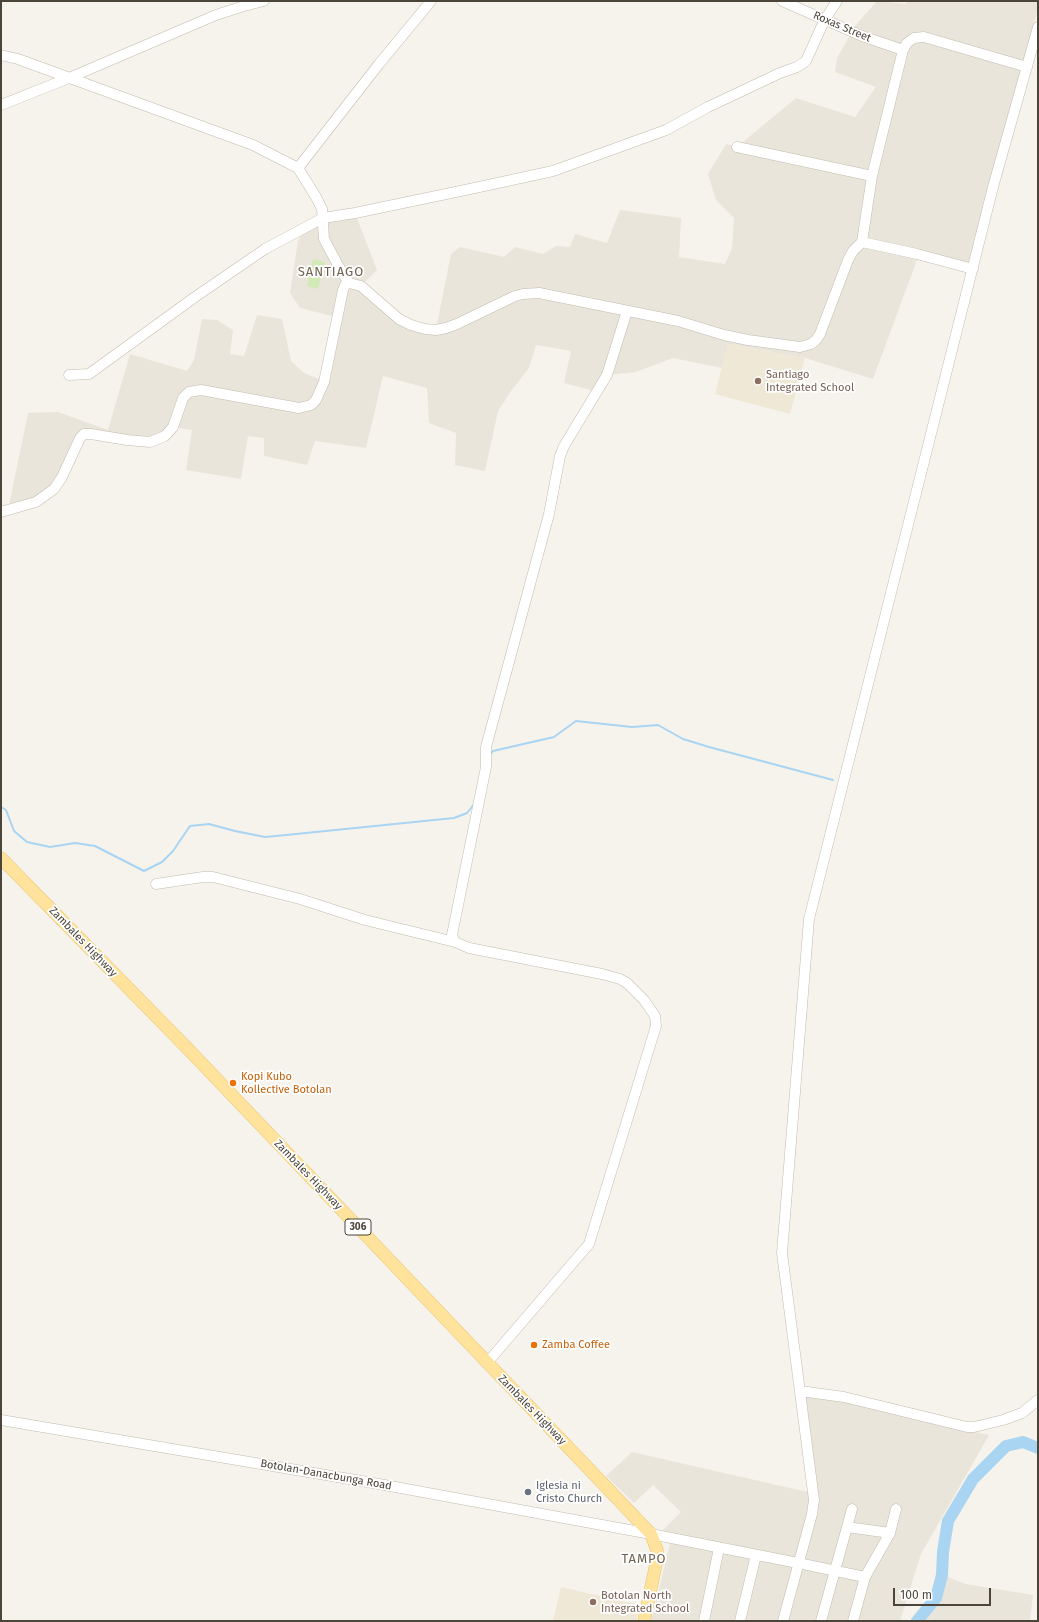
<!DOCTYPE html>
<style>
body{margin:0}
#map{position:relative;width:1039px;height:1622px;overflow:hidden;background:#f6f3ec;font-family:"Fira Sans",sans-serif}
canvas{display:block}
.frame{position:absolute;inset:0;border:2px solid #4b4439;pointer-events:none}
.scale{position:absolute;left:893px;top:1588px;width:98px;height:18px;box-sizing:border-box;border:2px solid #4b4439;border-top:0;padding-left:5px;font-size:12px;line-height:14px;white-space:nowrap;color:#4b4439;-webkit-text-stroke:3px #fff;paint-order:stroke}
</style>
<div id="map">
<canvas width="1039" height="1622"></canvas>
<div class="frame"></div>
<div class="scale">100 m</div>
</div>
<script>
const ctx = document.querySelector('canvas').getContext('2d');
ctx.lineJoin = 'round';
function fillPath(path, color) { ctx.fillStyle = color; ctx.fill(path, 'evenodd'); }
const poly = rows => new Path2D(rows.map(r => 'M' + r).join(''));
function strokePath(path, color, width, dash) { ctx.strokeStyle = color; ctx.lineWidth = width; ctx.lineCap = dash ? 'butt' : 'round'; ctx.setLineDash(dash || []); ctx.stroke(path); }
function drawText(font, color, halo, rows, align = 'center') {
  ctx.font = font + ' "Fira Sans",sans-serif'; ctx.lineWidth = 3.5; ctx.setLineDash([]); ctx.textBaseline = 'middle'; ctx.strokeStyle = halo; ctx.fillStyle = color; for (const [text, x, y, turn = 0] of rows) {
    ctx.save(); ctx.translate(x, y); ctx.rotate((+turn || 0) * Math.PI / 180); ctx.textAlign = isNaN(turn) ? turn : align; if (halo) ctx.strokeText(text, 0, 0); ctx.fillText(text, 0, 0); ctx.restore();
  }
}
fillPath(poly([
 [877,1,906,4,907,1,1038,1,1038,9,969,265,924,254,917,260,873,379,805,358,728,344,722,368,673,358,636,372,608,375,598,392,564,383,571,351,536,345,529,368,511,391,498,411,485,471,455,465,456,433,429,423,427,388,383,376,366,448,315,441,307,465,264,456,264,438,248,436,241,479,186,470,192,430,173,427,161,439,84,434,54,489,8,510,28,413,58,412,108,430,130,354,187,371,194,360,202,319,217,320,233,330,230,354,244,356,257,315,282,319,291,361,304,373,324,381,336,317,300,308,290,293,298,241,304,227,355,213,377,270,361,286,399,319,436,329,451,254,460,247,504,257,515,247,543,254,556,246,570,247,575,234,607,243,620,210,681,218,679,257,725,264,732,248,734,218,716,200,708,174,726,144,737,147,796,98,855,117,876,87,835,72,837,58,855,26],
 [804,1393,989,1435,921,1554,900,1621,651,1621,670,1544,662,1531,681,1512,653,1485,634,1503,606,1476,632,1452,812,1493],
 [942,1575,966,1584,1033,1595,1030,1621,917,1621,936,1598]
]), '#eae5da');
fillPath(poly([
 [728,344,805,358,790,414,715,394],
 [561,1587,640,1605,636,1621,553,1621]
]), '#efe8d6');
fillPath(poly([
 [313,259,325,262,318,289,307,286]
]), '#d2eab5');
strokePath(poly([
 [490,754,493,751,554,737,576,721,632,727,658,725,683,739,709,747,833,780],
 [1,807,6,810,14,831,27,842,50,847,75,843,95,846,144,871,162,862,173,851,190,826,209,824,235,831,265,837,286,835,454,818,467,813,475,803]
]), '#a9d4f2', 2);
strokePath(poly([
 [917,1621,936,1598,942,1575,943,1552,948,1521,973,1479,1006,1446,1023,1442,1038,1448]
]), '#a9d4f2', 12);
const minor = poly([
 [782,1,862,36,903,50],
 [1,55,18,59,253,145,298,168,316,197,322,209,324,239,339,267,349,283],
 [1,105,69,78,216,15,244,6,264,1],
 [737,147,872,176],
 [298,168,379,64,431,1],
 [862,242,917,254,973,269],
 [69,375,89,374,195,297,265,249,323,218,355,213,470,189,553,171,666,130,708,107,780,73,797,67,806,61,824,21,837,1],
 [1,512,36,502,54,489,62,477,80,438,84,434,91,434,127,440,150,442,165,436,173,427,183,398,189,392,201,390,299,408,311,405,316,400,324,382,343,290,345,285,349,283,361,286,399,319,411,325,425,329,436,330,446,328,457,324,515,296,523,294,539,293,678,321,724,335,748,340,800,347,811,344,816,340,820,334,848,260,853,251,862,242,872,176,903,50,907,43,914,38,924,37,1027,67],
 [156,884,203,877,213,877,300,899,365,920,455,942],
 [487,1363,589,1244,656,1026,655,1016,644,1000,627,983,620,979,602,974,469,948,455,942,452,935,486,767,486,747,549,514,560,456,564,446,607,375,627,311],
 [800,1391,844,1397,967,1427,974,1427,1003,1420,1022,1413,1038,1400],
 [1,1420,379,1484,651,1534,798,1563,865,1577],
 [847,1527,890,1533],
 [704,1621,719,1548],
 [740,1621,756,1555],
 [783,1621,812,1514,814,1500,782,1253,809,919,993,187,1038,27],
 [821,1621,852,1509],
 [853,1621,865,1577,890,1533,896,1509]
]);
const major = poly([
 [1,858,189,1050,651,1534,657,1550,657,1559,644,1621]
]);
strokePath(minor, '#c2bbae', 11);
strokePath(major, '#e6c16a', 13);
strokePath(minor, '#fff', 10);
strokePath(major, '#ffe39c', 12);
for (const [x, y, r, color] of [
 [758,381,4,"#8d6e63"],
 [233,1083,4,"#e8710a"],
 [534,1345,4,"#e8710a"],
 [528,1492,4,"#6b7280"],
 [593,1602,4,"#8d6e63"]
]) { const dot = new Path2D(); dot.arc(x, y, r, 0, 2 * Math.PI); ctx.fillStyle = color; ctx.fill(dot); strokePath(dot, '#fff', 1.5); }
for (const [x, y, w] of [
 [358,1227,26]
]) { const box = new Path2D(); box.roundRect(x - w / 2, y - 8, w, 16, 3); ctx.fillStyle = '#fff'; ctx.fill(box); strokePath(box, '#4b4439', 1); }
drawText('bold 10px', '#4b4439', null, [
 ["306",358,1227]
]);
drawText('11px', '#4b4439', '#fff', [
 ["Roxas Street",842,27,23],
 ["Zambales Highway",83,942,46],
 ["Zambales Highway",308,1175,46],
 ["Zambales Highway",532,1410,46],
 ["Botolan-Danacbunga Road",326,1475,10]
]);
drawText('11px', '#785e54', '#fff', [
 ["Santiago",766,375],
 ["Integrated School",766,388],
 ["Botolan North",601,1596],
 ["Integrated School",601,1609]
], 'left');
drawText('11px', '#c56008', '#fff', [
 ["Kopi Kubo",241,1077],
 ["Kollective Botolan",241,1090],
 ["Zamba Coffee",542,1345]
], 'left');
drawText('11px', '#5b616d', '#fff', [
 ["Iglesia ni",536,1486],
 ["Cristo Church",536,1499]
], 'left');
ctx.letterSpacing = '1px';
drawText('13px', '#6e6250', '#fff', [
 ["SANTIAGO",331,272],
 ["TAMPO",644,1559]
]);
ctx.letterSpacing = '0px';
</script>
